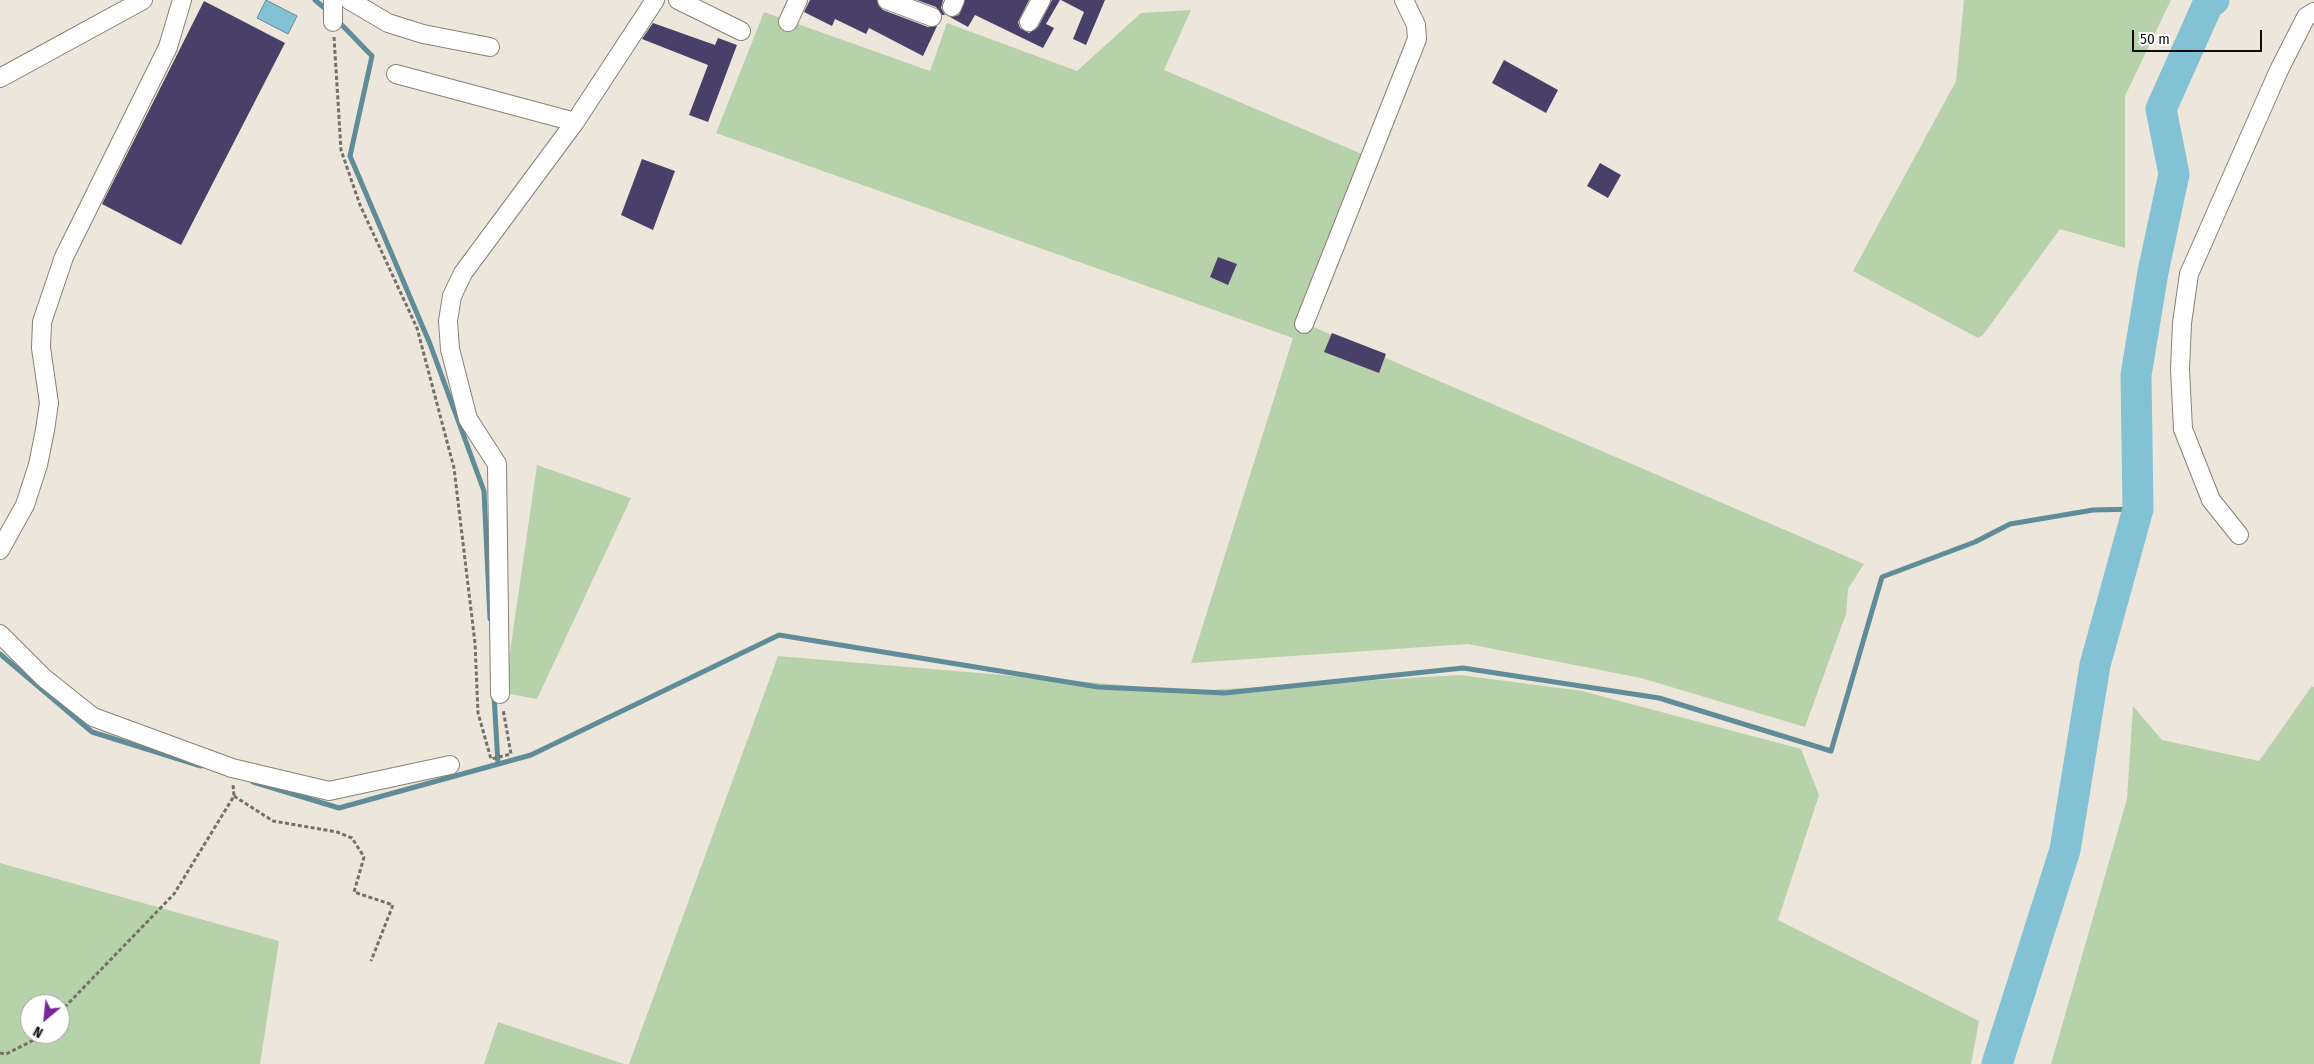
<!DOCTYPE html>
<style>
body{margin:0}
#map{position:relative;width:2314px;height:1064px;overflow:hidden;background:#ede7db;font-family:"Fira Sans Condensed",sans-serif}
canvas{display:block}
.north{position:absolute;left:20px;top:994px;width:50px;height:50px;box-sizing:border-box;background:#fff;border:1px solid #9f9e9c;border-radius:50%;rotate:208deg;font-size:14px;font-weight:700;line-height:20px;text-align:center;color:#0e0c08}
.north::after{content:'';display:block;margin:auto;width:18px;height:22px;background:#7a2797;clip-path:polygon(50% 0,100% 100%,50% 72%,0 100%)}
.scale{position:absolute;left:2132px;top:30px;width:130px;height:22px;box-sizing:border-box;border:2px solid #0e0c08;border-top:0;padding-left:6px;font-size:15px;line-height:18px;white-space:nowrap;color:#0e0c08;-webkit-text-stroke:4px #fff;paint-order:stroke}
</style>
<div id="map">
<canvas width="2314" height="1064"></canvas>
<div class="north">N</div>
<div class="scale">50 m</div>
</div>
<script>
const ctx = document.querySelector('canvas').getContext('2d');
ctx.lineJoin = 'round';
function fillPath(path, color) { ctx.fillStyle = color; ctx.fill(path, 'evenodd'); }
const poly = rows => new Path2D(rows.map(r => 'M' + r).join(''));
function strokePath(path, color, width, dash) { ctx.strokeStyle = color; ctx.lineWidth = width; ctx.lineCap = dash ? 'butt' : 'round'; ctx.setLineDash(dash || []); ctx.stroke(path); }
fillPath(poly([
 [1964,0,2171,0,2125,96,2125,248,2060,229,1983,335,1978,338,1853,271,1956,81],
 [1191,10,1164,70,1369,157,1309,325,1864,564,1848,589,1846,614,1805,727,1641,678,1468,644,1191,663,1293,338,716,133,764,12,930,71,947,23,1077,71,1141,13],
 [537,465,631,498,537,699,504,693],
 [778,656,1192,691,1460,675,1582,691,1801,749,1819,795,1778,920,1979,1021,1971,1064,629,1064],
 [2312,686,2314,687,2314,1064,2051,1064,2127,799,2133,706,2162,740,2259,761],
 [0,863,279,941,260,1064,0,1064],
 [30,1004,60,1004,60,1034,30,1034],
 [498,1022,624,1064,484,1064]
]), '#b7d1ab');
const water = poly([
 [266,0,297,16,288,34,257,18,266,0]
]);
fillPath(water, '#83c2d5');
strokePath(water, '#608b98', 1);
strokePath(poly([
 [315,0,328,11],
 [337,20,372,56,350,156,430,344,484,491,490,619],
 [0,654,92,732,201,766],
 [494,695,498,764],
 [253,782,339,808,531,755,779,635,1098,687,1225,693,1463,668,1659,698,1831,751,1882,577,1975,542,2010,524,2093,510,2138,509]
]), '#608b98', 5);
strokePath(poly([
 [1997,1064,2065,850,2095,665,2138,509,2136,375,2153,272,2174,174,2161,109,2208,4,2214,0]
]), '#83c2d5', 31);
fillPath(poly([
 [810,0,877,0,879,6,883,10,928,27,937,26,923,56,869,28,866,34,835,19,832,26,804,12],
 [917,0,943,0,941,8,945,15,942,15,936,7],
 [965,0,1029,0,1018,22,1020,28,1029,33,1038,27,1052,0,1060,0,1046,24,1054,28,1043,48,975,15,968,27,950,17,959,15],
 [1061,0,1105,0,1086,45,1073,39,1084,12],
 [204,1,285,43,181,245,102,204],
 [653,23,715,45,718,38,737,45,708,122,689,115,708,65,642,39],
 [1504,60,1558,90,1546,113,1492,83],
 [642,159,675,171,653,230,621,215],
 [1600,163,1621,175,1608,198,1587,186],
 [1218,257,1237,264,1228,285,1210,277],
 [1332,333,1386,354,1379,373,1324,352]
]), '#49406a');
const minor = poly([
 [333,0,333,22],
 [349,0,388,23,423,34,490,47],
 [678,0,741,31],
 [887,0,932,17],
 [952,7,955,0],
 [788,22,798,0],
 [1029,22,1041,0],
 [396,74,575,122],
 [0,78,143,0],
 [1304,324,1417,39,1416,25,1404,0],
 [2239,535,2211,500,2183,429,2180,369,2182,323,2189,274,2279,70,2306,17,2314,12],
 [0,550,25,505,38,465,45,430,49,403,41,348,42,322,64,257,168,47,182,0],
 [0,634,44,678,93,717,232,768,329,791,450,765],
 [500,694,497,464,468,419,450,349,448,321,452,296,463,273,575,122,655,0]
]);
strokePath(minor, '#878276', 20);
strokePath(poly([
 [334,37,341,150,360,205,417,328,454,468,475,643,478,713,491,759,511,754,503,709],
 [234,796,273,821,337,832,352,838,364,857,354,892,393,905,371,961],
 [60,1012,174,894,234,796,233,784],
 [0,1053,6,1054,32,1041,38,1034]
]), '#747068', 3, [4, 2.5]);
strokePath(minor, '#fff', 18);
</script>
